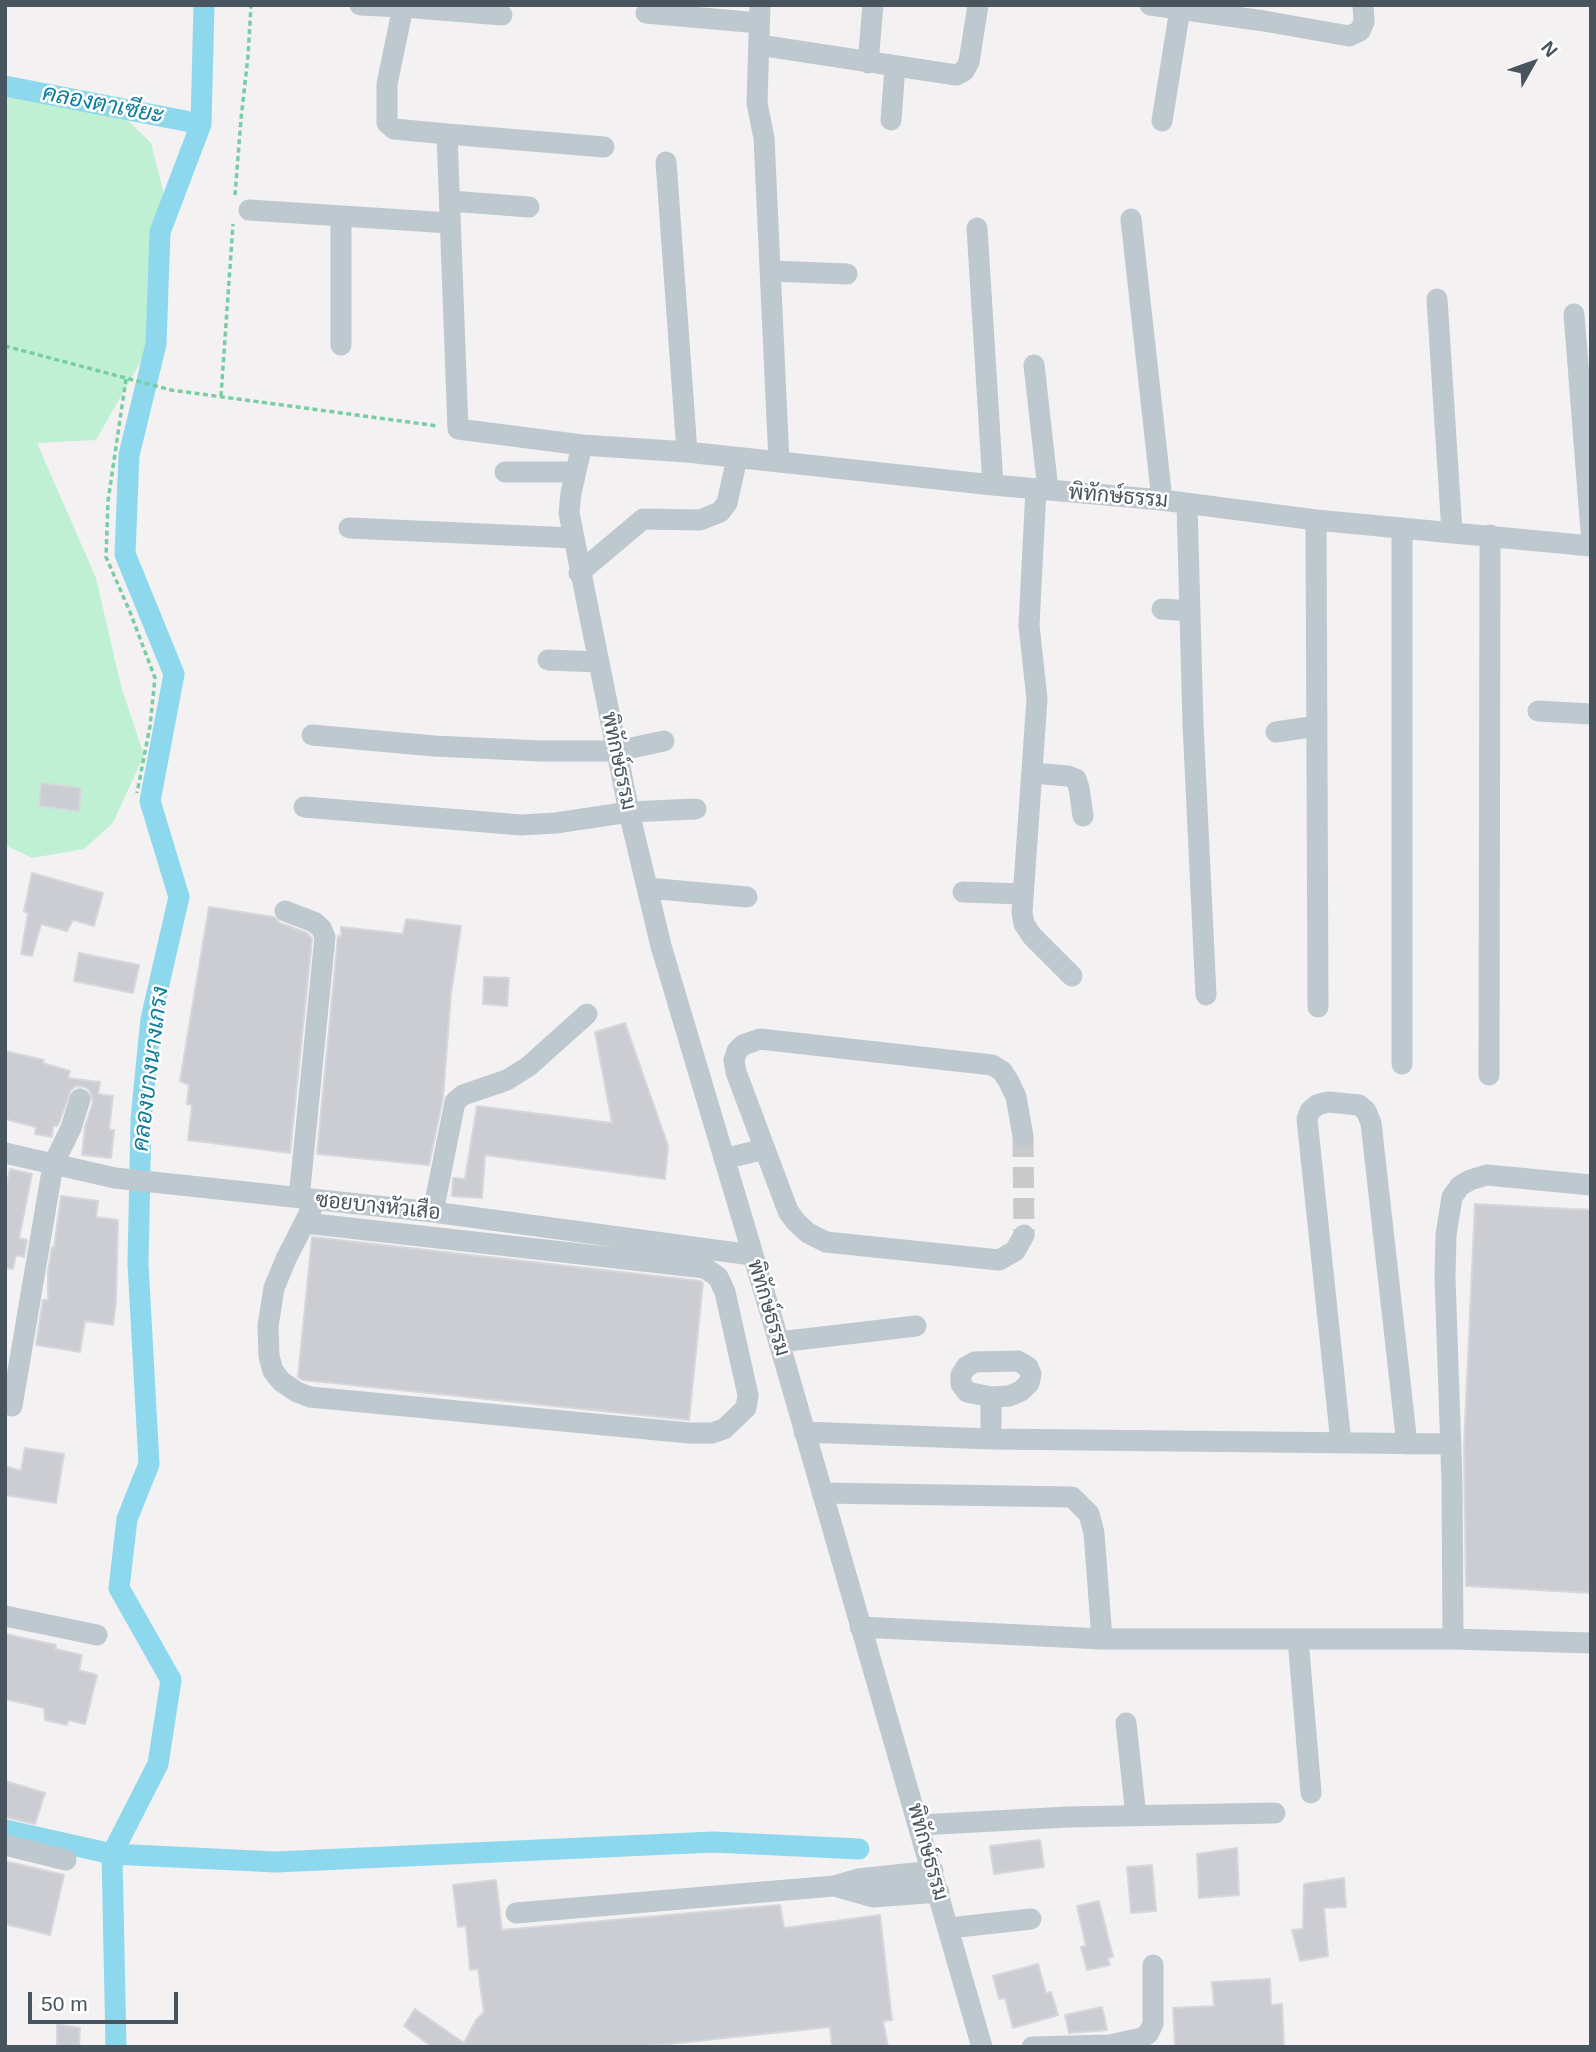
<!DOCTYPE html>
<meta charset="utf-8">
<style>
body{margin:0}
#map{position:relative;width:1596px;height:2052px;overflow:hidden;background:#f3f1f1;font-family:Arial,sans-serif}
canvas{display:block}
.frame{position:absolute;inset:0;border:7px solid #48545e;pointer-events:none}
.north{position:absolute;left:1498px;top:28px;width:70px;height:70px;-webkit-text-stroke:5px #fff;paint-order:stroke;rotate:50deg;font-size:19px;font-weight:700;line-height:28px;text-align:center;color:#48545e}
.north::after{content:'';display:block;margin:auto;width:24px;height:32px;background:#48545e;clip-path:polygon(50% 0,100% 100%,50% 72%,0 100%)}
.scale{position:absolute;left:28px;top:1992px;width:150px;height:32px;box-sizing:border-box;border:4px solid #48545e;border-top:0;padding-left:9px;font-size:21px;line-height:24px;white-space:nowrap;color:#48545e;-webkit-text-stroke:5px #fff;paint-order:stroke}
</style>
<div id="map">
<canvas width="1596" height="2052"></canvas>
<div class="frame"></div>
<div class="north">N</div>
<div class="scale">50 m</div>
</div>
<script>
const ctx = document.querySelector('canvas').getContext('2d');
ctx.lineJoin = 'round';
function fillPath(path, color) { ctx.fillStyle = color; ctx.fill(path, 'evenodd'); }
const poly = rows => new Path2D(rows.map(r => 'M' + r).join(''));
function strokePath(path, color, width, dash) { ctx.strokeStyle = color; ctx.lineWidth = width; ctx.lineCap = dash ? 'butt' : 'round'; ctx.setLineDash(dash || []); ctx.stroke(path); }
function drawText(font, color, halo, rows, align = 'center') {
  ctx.font = font + ' Arial,Sarabun,sans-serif'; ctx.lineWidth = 5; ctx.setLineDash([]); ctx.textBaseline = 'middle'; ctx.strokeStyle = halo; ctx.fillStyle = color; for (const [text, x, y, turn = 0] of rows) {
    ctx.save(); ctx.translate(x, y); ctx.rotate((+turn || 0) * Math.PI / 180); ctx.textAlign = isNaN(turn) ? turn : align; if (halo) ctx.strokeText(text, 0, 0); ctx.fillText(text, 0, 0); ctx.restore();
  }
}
fillPath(poly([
 [5,95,114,107,151,143,164,194,169,266,157,333,96,440,37,443,96,578,121,686,144,755,113,823,84,849,32,858,5,845]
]), '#c0f0d3');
strokePath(poly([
 [5,86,201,124],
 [5,1830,112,1854,276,1862,713,1842,859,1849],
 [116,2047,112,1854,158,1764,171,1680,119,1588,127,1519,149,1464,138,1264,141,1119,151,1019,179,897,150,801,174,674,125,554,129,455,156,344,160,232,201,124,204,5]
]), '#8dd8ec', 21);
const building = poly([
 [41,783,81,788,79,811,39,806,41,783],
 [32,873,103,893,94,926,73,920,67,931,41,924,32,956,21,954,28,913,24,911,32,873],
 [209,907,274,917,280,923,307,933,312,939,290,1153,188,1140,192,1105,187,1104,189,1085,180,1081,209,907],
 [406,919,461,926,451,993,443,1098,429,1165,317,1154,338,936,341,937,341,927,403,934,406,919],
 [79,953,139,965,133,993,74,981,79,953],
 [484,977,509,978,507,1006,483,1004,484,977],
 [625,1023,668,1146,665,1179,485,1155,482,1198,452,1196,453,1178,465,1179,477,1106,612,1123,595,1032,625,1023],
 [5,1051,44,1060,43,1063,70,1071,68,1078,100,1082,98,1094,113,1096,109,1130,114,1130,111,1158,82,1155,85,1127,93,1102,90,1091,85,1087,76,1086,71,1090,59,1123,57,1126,53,1126,52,1137,35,1134,36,1127,5,1119,5,1051],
 [10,1169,32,1174,19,1238,27,1240,24,1257,16,1255,13,1269,5,1268,5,1192,10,1169],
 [61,1196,98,1201,96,1217,118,1220,116,1301,113,1325,85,1321,80,1352,36,1345,43,1300,48,1300,48,1272,52,1247,54,1248,61,1196],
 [1475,1204,1591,1210,1591,1593,1466,1586,1464,1446,1475,1204],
 [312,1237,700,1281,703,1283,689,1420,303,1380,298,1377,312,1237],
 [25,1448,64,1454,56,1503,5,1495,5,1466,21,1471,25,1448],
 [5,1634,56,1645,55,1649,82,1655,79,1670,97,1675,85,1724,68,1720,67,1725,45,1720,44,1708,5,1699,5,1634],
 [5,1781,45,1793,35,1824,5,1817,5,1781],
 [1040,1840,1044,1867,994,1874,990,1846,1040,1840],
 [1237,1848,1239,1895,1199,1898,1197,1854,1237,1848],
 [5,1861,64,1875,50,1935,5,1924,5,1861],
 [1152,1865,1156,1911,1131,1913,1127,1867,1152,1865],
 [1344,1878,1346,1907,1324,1908,1328,1956,1300,1961,1292,1930,1303,1929,1304,1884,1344,1878],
 [496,1880,502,1930,780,1905,784,1928,880,1915,892,2020,883,2021,888,2047,832,2047,830,2027,640,2047,432,2047,404,2026,415,2009,464,2043,476,2020,484,2012,478,1969,470,1970,466,1926,458,1927,453,1885,496,1880],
 [1099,1901,1113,1957,1108,1958,1110,1965,1087,1970,1081,1947,1086,1946,1077,1906,1099,1901],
 [1038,1964,1046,1993,1051,1992,1058,2015,1013,2028,1005,1998,999,1999,993,1976,1038,1964],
 [1270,1979,1271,2005,1282,2004,1284,2047,1175,2047,1173,2008,1214,2006,1212,1982,1270,1979],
 [1102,2007,1107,2030,1069,2033,1065,2015,1102,2007],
 [57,2024,80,2028,79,2047,57,2047,57,2024]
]);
fillPath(building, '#cbcdd3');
strokePath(building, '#d5d7dc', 2);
strokePath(poly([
 [1023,1136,1024,1235]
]), '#c8cacc', 21, [21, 10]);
strokePath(poly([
 [235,195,241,119,248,56,251,5],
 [5,346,171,390,438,426],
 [126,379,108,501,106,557,130,612,155,678,150,726,137,793],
 [221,396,233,224]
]), '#78cea4', 3.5, [5, 3.5]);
strokePath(poly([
 [360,5,403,7],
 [760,5,757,103,764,138,779,462],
 [1150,5,1264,21,1349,36,1360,31,1364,22,1363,5],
 [646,13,759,23],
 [759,45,956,75,964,71,969,62,978,5],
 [868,63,873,5],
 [891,120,895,66],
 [1162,121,1180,9],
 [447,134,394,129,387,123,387,84,403,7,502,15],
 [666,162,687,452],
 [450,201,529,207],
 [249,210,450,223],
 [341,217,341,345],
 [1131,219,1162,500],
 [977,228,993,485],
 [771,271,847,274],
 [1437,299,1452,532],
 [1574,314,1591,531],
 [1034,365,1048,490],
 [582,445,458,429,447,134,604,147],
 [505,472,575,472],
 [1036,489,1029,625,1037,699,1022,912,1024,924,1032,936,1072,976],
 [1187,504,1193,724,1206,995],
 [1316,520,1318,1007],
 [349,528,573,538],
 [579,573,643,519,700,520,720,512,727,503,737,458],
 [1162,609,1190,611],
 [548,660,598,662],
 [1538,711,1591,714],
 [1276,732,1317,726],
 [312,735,434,746,541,751,617,751,664,741],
 [1033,773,1068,776,1076,779,1079,788,1083,816],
 [304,807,521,825,556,823,629,812,696,809],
 [647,888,747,897],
 [963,892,1023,894],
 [285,911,314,922,321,928,325,937,299,1198],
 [1402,1064,1402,528],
 [1489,1075,1490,535],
 [1023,1136,1016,1097,1009,1082,1002,1071,992,1065,760,1039,743,1045,737,1051,734,1060,736,1072,788,1211,796,1222,808,1233,826,1242,999,1260,1015,1251,1024,1235],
 [5,1153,115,1178,433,1212,752,1255],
 [724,1159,764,1149],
 [433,1212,455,1102,463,1095,507,1080,529,1066,587,1014],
 [305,1223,705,1268,718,1277,725,1292,748,1395,746,1408,724,1429,712,1433,689,1433,310,1397,297,1392,282,1382,273,1371,269,1356,268,1326,274,1288,286,1259,316,1200],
 [779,1342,916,1326],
 [1018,1361,1028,1367,1031,1374,1029,1383,1021,1391,1009,1396,991,1397,967,1392,961,1384,961,1375,966,1367,975,1362,1018,1361],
 [12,1406,53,1165,71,1128,80,1099],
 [804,1432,991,1439,1451,1444],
 [991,1439,991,1397],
 [1341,1443,1307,1119,1310,1111,1317,1105,1328,1102,1359,1105,1366,1111,1371,1123,1407,1444],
 [822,1493,1072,1497,1089,1514,1094,1533,1102,1639],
 [5,1616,97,1635],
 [860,1627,1102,1639,1453,1639,1591,1643],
 [1298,1639,1311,1793],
 [1453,1639,1452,1482,1445,1277,1446,1235,1452,1197,1460,1186,1470,1180,1487,1175,1591,1185],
 [1126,1723,1136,1816],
 [920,1825,1068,1817,1275,1813],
 [5,1845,66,1860],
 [834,1886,873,1897,939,1892],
 [516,1913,834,1886,858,1879,933,1871],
 [949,1928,1031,1919],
 [982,2047,779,1342,661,946,629,812,569,513,571,493,582,445,687,452,993,485,1162,500,1316,520,1591,546],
 [1032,2047,1110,2045,1141,2038,1148,2034,1153,2024,1153,1965]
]), '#bec8cf', 21);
drawText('21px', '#48545e', '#fff', [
 ["พิทักษ์ธรรม",1118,497,5],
 ["พิทักษ์ธรรม",618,761,78],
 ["ซอยบางหัวเสือ",378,1207,6],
 ["พิทักษ์ธรรม",768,1308,73],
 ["พิทักษ์ธรรม",927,1852,74]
]);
drawText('italic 23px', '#0d7e9d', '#fff', [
 ["คลองตาเซียะ",103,105,11],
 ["คลองบางนางเกรง",151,1069,-83]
]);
</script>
